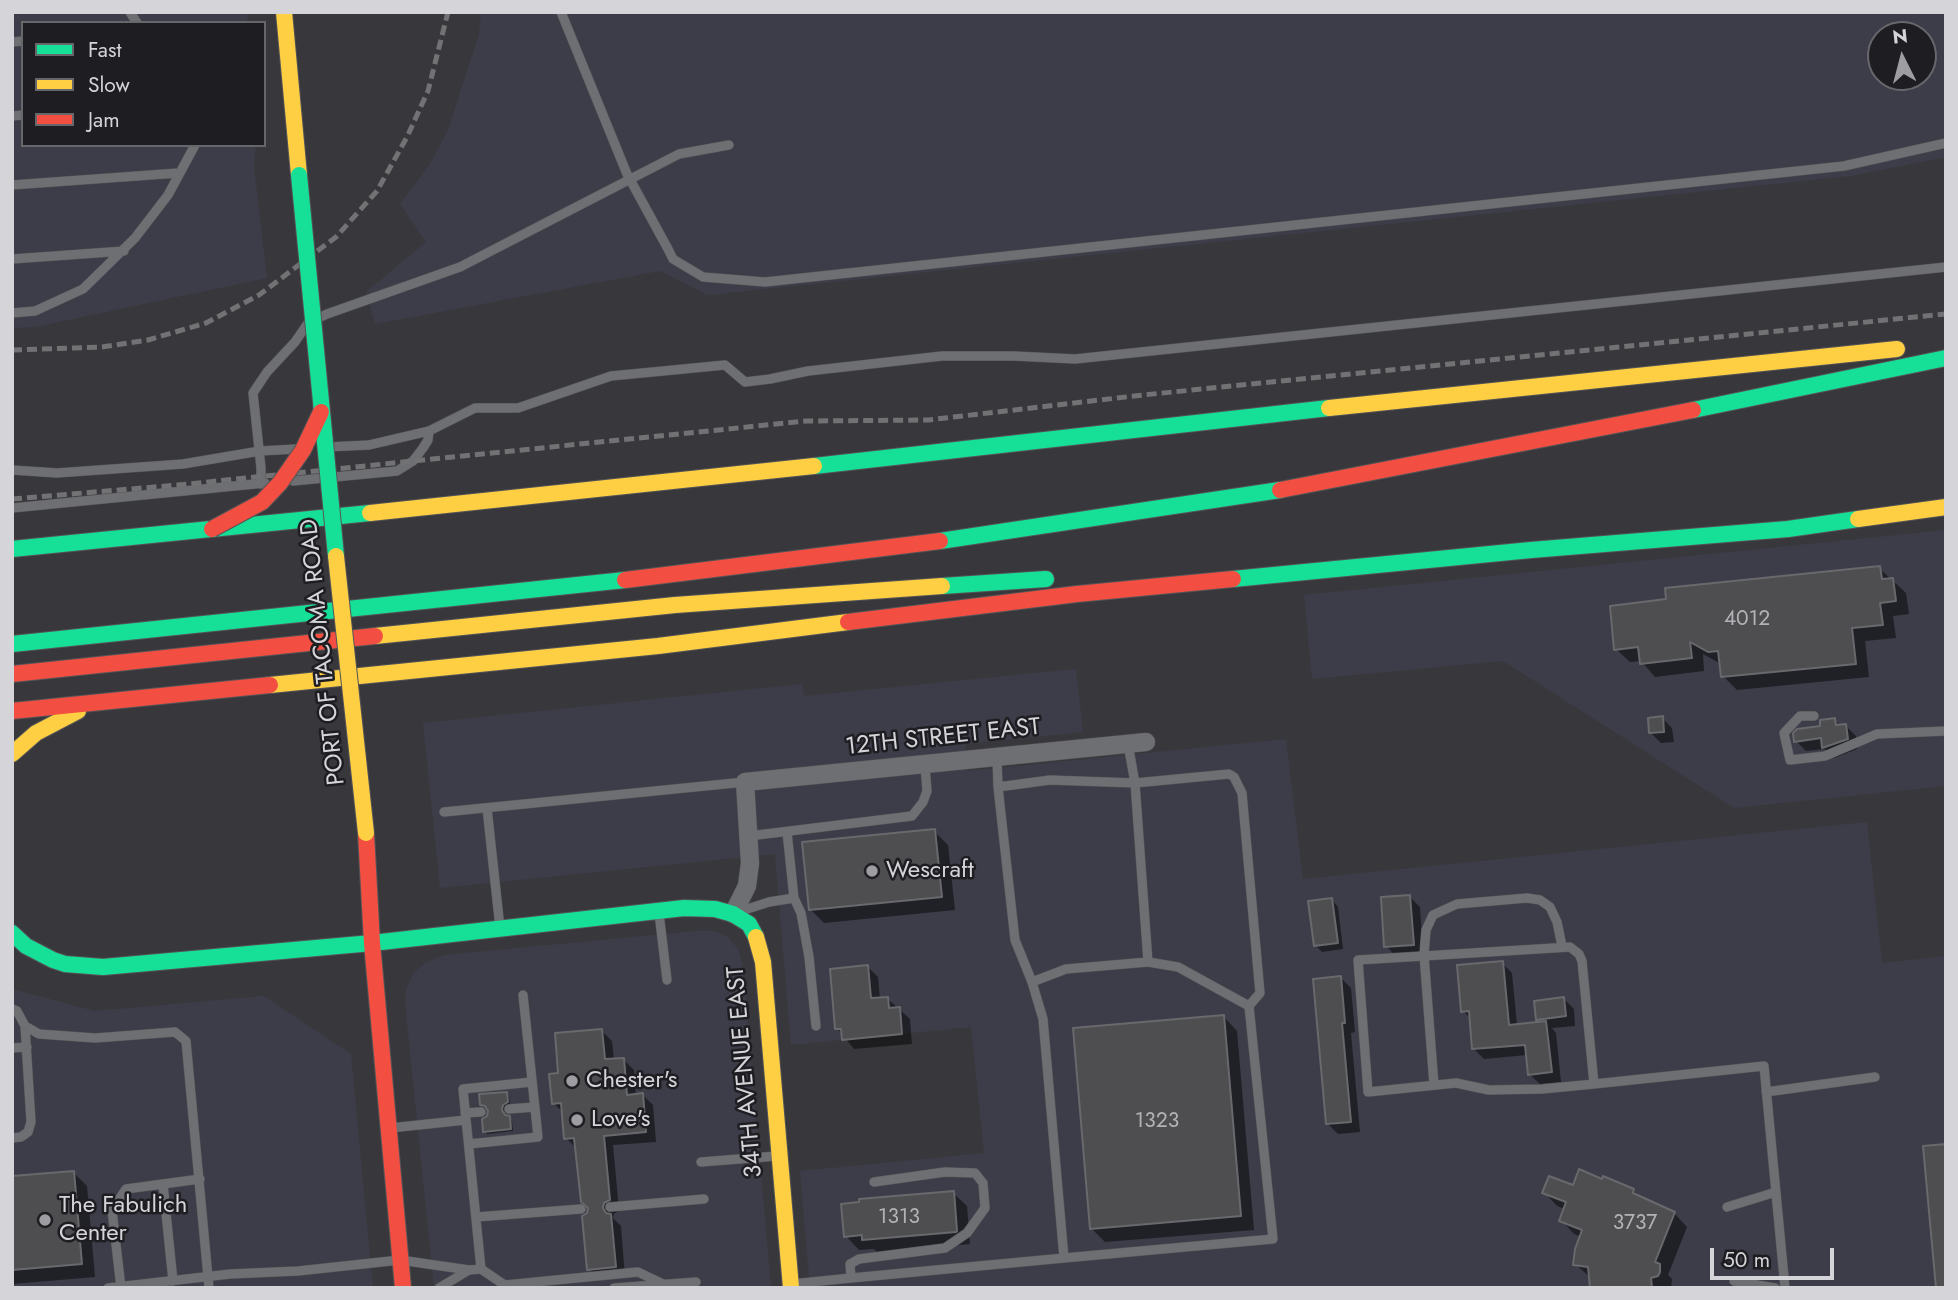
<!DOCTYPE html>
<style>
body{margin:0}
#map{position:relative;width:1958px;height:1300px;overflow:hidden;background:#38383c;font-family:Jost,sans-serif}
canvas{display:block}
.frame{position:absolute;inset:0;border:14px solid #d4d4d9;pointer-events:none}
.legend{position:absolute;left:21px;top:21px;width:245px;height:126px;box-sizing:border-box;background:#1e1e22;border:2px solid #67676b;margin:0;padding:9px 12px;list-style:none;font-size:21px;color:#d4d4d9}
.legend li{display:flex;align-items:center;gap:14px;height:35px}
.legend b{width:35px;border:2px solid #67676b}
.north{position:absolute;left:1867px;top:21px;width:70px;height:70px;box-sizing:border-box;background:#1e1e22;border:2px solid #67676b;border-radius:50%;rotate:354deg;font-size:19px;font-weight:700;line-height:28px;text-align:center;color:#d4d4d9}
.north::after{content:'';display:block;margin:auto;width:24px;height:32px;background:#9d9da2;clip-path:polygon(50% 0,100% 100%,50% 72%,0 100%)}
.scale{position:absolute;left:1710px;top:1248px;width:124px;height:32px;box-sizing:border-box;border:4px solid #d4d4d9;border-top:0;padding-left:9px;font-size:21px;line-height:24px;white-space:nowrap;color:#d4d4d9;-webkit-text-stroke:5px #1e1e22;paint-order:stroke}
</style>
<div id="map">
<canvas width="1958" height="1300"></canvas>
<div class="frame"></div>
<ul class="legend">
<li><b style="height:9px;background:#16e098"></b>Fast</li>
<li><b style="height:9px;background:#ffcf43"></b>Slow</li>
<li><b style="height:9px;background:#f24e42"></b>Jam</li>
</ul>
<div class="north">N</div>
<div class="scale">50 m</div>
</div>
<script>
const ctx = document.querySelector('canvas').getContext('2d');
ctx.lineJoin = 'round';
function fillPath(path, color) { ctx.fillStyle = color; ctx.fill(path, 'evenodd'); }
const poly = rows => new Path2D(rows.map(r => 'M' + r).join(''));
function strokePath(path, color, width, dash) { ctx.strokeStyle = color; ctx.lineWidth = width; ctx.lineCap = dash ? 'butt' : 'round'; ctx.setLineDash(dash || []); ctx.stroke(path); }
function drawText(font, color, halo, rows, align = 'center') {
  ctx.font = font + ' Jost,sans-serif'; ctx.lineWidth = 5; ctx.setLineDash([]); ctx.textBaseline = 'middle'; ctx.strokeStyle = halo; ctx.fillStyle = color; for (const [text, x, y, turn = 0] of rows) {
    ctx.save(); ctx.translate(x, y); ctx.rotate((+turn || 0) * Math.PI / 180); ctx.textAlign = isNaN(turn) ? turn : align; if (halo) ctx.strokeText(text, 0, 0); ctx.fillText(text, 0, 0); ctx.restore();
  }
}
fillPath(poly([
 [12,12,247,12,248,23,23,23,23,145,256,145,254,167,267,278,35,327,12,328],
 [481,12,1946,12,1946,157,1851,176,708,295,660,271,375,324,366,292,426,242,400,204,430,164,448,130,479,34],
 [1881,35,1923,35,1923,77,1881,77],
 [1946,530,1946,786,1734,808,1503,661,1312,679,1304,595],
 [1076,669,1083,732,965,744,967,771,1286,739,1303,879,1867,822,1882,963,1946,956,1946,1288,810,1288,800,1171,984,1153,971,1027,791,1045,775,854,440,888,423,723,802,684,804,696],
 [696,931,714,931,728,937,738,949,743,966,771,1288,434,1288,405,1003,406,989,413,974,425,963,444,955],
 [12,989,95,1011,264,996,351,1054,373,1288,12,1288]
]), '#3c3d49');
fillPath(poly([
 [1879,568,1906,593,1909,614,1893,616,1896,638,1865,641,1869,677,1737,690,1723,676,1721,664,1703,654,1704,671,1655,677,1641,661,1630,662,1616,649],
 [1662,718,1672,728,1674,742,1661,743,1651,733],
 [1834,720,1841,726,1846,726,1856,736,1857,749,1834,758,1825,749,1806,751,1796,741],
 [934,831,948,845,955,910,824,923,810,909],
 [1410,897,1420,907,1423,955,1396,956,1386,946],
 [1332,900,1338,907,1343,949,1322,952,1315,945],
 [1502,963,1512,973,1517,1025,1542,1023,1538,1019,1564,999,1574,1009,1575,1026,1552,1028,1556,1033,1561,1082,1540,1084,1529,1074,1527,1055,1484,1059,1474,1049,1472,1020,1463,1011],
 [868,967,878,977,880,999,888,999,910,1019,912,1044,854,1049,837,1028],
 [1341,978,1351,988,1355,1032,1351,1033,1360,1132,1338,1134,1328,1124],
 [1224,1017,1237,1031,1254,1230,1105,1242,1091,1228],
 [602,1031,612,1041,614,1060,624,1060,634,1070,636,1096,643,1095,653,1105,656,1142,613,1145,619,1210,614,1214,613,1218,621,1226,625,1277,599,1279,589,1269,589,1208,576,1148,566,1138,564,1113,553,1103,560,1075],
 [507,1093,509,1096,510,1105,505,1108,504,1114,512,1121,513,1131,487,1134,485,1131,488,1108,482,1104],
 [74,1173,87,1186,95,1277,12,1284,12,1178],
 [1574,1187,1633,1190,1642,1199,1674,1213,1687,1227,1668,1275,1672,1279,1671,1288,1592,1288,1591,1278,1575,1264,1582,1237,1574,1234,1561,1220,1565,1209,1557,1206,1544,1192],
 [953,1193,967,1206,970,1244,878,1253,874,1249,859,1250,846,1236]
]), '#0007');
const building = poly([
 [1880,566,1882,579,1893,578,1896,601,1880,603,1883,625,1852,628,1856,664,1721,677,1718,651,1708,652,1690,642,1692,658,1640,664,1638,647,1614,650,1610,606,1666,599,1665,588,1880,566],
 [1663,716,1664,732,1649,733,1648,718,1663,716],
 [1835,718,1836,725,1846,724,1848,739,1822,748,1821,738,1794,742,1793,733,1797,729,1820,726,1820,720,1835,718],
 [935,829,942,897,809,910,802,842,935,829],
 [1410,895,1414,945,1384,947,1381,897,1410,895],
 [1332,898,1338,943,1314,946,1308,901,1332,898],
 [1503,961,1509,1025,1546,1021,1552,1072,1528,1075,1525,1045,1472,1049,1469,1011,1461,1012,1457,965,1503,961],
 [868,965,871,998,888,997,889,1008,900,1007,902,1034,842,1040,841,1029,835,1029,830,969,868,965],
 [1341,976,1345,1023,1342,1023,1351,1122,1326,1124,1313,979,1341,976],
 [1564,997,1566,1016,1536,1020,1534,1001,1564,997],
 [1224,1015,1241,1216,1090,1229,1073,1028,1224,1015],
 [602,1029,605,1059,624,1058,627,1095,643,1093,646,1132,604,1136,610,1200,604,1203,603,1208,606,1213,611,1214,616,1267,587,1270,582,1216,587,1213,588,1208,581,1202,574,1138,564,1139,561,1103,552,1104,549,1074,558,1073,555,1033,602,1029],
 [507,1092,508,1102,503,1105,502,1110,505,1115,510,1116,511,1129,483,1132,482,1119,487,1116,488,1111,485,1106,480,1105,479,1094,507,1092],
 [1946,1144,1946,1288,1936,1288,1923,1146,1946,1144],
 [1579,1169,1602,1179,1603,1176,1634,1189,1633,1193,1675,1212,1655,1262,1660,1264,1660,1272,1658,1276,1651,1278,1652,1288,1590,1288,1588,1267,1573,1265,1575,1249,1582,1230,1559,1221,1566,1202,1542,1193,1549,1176,1573,1185,1579,1169],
 [74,1171,82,1264,12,1270,12,1176,74,1171],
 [954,1191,957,1231,956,1232,862,1240,862,1235,844,1237,841,1204,859,1202,859,1199,954,1191]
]);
fillPath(building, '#4e4e51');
strokePath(building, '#68696c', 2);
const lane = poly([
 [130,12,137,23],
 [561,12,627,174,668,249,673,259,703,277,765,282,1844,166,1946,143],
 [12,42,23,41],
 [12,116,23,115],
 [12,185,178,173],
 [12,259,124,251],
 [12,313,35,311,83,289,135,238,168,195,195,145],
 [327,447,369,445,429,431,475,408,518,408,611,376,725,365,745,382,770,379,808,371,942,356,1014,356,1075,359,1946,267],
 [12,470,57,473,183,464,260,451,296,449],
 [293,481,397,471,413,461,423,448,428,440,429,431],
 [261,484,261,468,253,393,267,372,295,342,308,323,327,314,460,267,679,154,729,145],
 [12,508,265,483],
 [1814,716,1800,716,1784,733,1790,760,1825,756,1877,734,1946,731],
 [1128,744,1135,783,1148,962],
 [997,758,998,787],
 [487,808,500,928],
 [444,812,745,782],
 [787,832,794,898,801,913,809,957,816,1026],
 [749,836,912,816,923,802,927,791,925,766],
 [738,912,769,902,794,898],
 [659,913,667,980],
 [1032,982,1066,969,1148,962,1178,967,1249,1006],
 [12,1009,17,1011,25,1026,39,1034,95,1038,175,1032,186,1041,209,1288],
 [12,1048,27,1047],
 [1594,1084,1582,961,1579,954,1570,947,1358,960,1368,1092,1456,1083,1489,1090,1542,1089,1594,1084,1764,1066,1785,1288],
 [1434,1085,1424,955,1426,930,1433,915,1457,904,1527,898,1540,900,1550,907,1557,922,1562,946],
 [1766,1092,1875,1077],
 [509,1109,535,1107],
 [465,1113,481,1112],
 [390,1128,466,1120],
 [12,1138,21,1137,28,1132,31,1122,25,1026],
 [469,1144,538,1137,523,995],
 [701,1162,777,1156],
 [163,1184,173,1281],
 [610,1207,704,1199],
 [1727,1207,1776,1192],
 [476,1217,581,1209],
 [481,1269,509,1288],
 [851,1278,850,1264,859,1259,945,1248,967,1233,985,1208,983,1183,975,1173,945,1172,874,1182],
 [1734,1281,1775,1288],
 [792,1284,851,1278,1064,1258,1273,1239,1249,1006,1260,993,1242,793,1234,777,1229,774,1135,783,1050,780,998,787,1015,940,1032,982,1043,1019,1064,1258],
 [505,1285,638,1272,663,1284],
 [108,1288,230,1274,298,1271,400,1260,469,1270,481,1269,463,1089,532,1082],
 [121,1288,112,1210,126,1189,200,1179],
 [439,1288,469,1270],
 [614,1288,696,1282]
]);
const street = poly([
 [733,914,747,886,750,863,745,782,1146,742]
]);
const fast = poly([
 [1693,410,1946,358],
 [814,466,1329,408],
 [940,541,1280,490],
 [12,549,370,513],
 [1233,579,1531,550,1788,529,1858,519],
 [942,586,1046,579],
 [12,644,625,580],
 [12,933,26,946,53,960,65,964,103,967,372,943],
 [372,943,684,908,715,909,733,914,749,924,756,937]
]);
const slow = poly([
 [284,12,299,175],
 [1329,408,1897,349],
 [370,513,814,466],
 [1858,519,1946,507],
 [375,636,675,605,942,586],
 [270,685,658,646,848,622],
 [12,754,36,733,78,711],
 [756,937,763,962,791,1288]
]);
const jam = poly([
 [1280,490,1693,410],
 [625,580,940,541],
 [848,622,1077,594,1233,579],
 [12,674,375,636],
 [12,711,270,685],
 [366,833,372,943,403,1288]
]);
strokePath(lane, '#545457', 10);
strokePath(street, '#545457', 19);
strokePath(fast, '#545457', 18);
strokePath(slow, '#545457', 18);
strokePath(jam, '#545457', 18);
strokePath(lane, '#6e6f72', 9);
strokePath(street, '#6e6f72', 18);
strokePath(fast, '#16e098', 16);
strokePath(slow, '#ffcf43', 16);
strokePath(jam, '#f24e42', 16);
strokePath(poly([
 [12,350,102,347,148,340,206,323,259,295,336,237,377,191,407,137,428,91,448,12],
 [12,499,178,485,806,421,928,420,1143,395,1946,314]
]), '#727274', 5, [10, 5]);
const fastBridge = poly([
 [299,175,336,556]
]);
const slowBridge = poly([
 [336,556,366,833]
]);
const jamBridge = poly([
 [212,529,262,502,280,483,303,450,321,412]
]);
strokePath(fastBridge, '#545457', 18, []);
strokePath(slowBridge, '#545457', 18, []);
strokePath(jamBridge, '#545457', 18, []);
strokePath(fastBridge, '#16e098', 16);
strokePath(slowBridge, '#ffcf43', 16);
strokePath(jamBridge, '#f24e42', 16);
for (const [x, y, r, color] of [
 [872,871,7,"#9d9da2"],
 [572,1081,7,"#9d9da2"],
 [577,1120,7,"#9d9da2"],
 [45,1220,7,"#9d9da2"]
]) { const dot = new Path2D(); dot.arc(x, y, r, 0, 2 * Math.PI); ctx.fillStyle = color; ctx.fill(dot); strokePath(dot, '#1e1e22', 2.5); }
drawText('21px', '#b2b2b7', null, [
 ["4012",1747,620],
 ["1323",1157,1122],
 ["1313",899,1218],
 ["3737",1635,1224]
]);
drawText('24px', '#d4d4d9', '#1e1e22', [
 ["PORT OF TACOMA ROAD",324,652,-96],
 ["12TH STREET EAST",943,738,-6],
 ["34TH AVENUE EAST",746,1072,-95]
]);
drawText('24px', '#d4d4d9', '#1e1e22', [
 ["Wescraft",886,871],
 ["Chester's",586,1081],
 ["Love's",591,1120],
 ["The Fabulich",59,1206],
 ["Center",59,1234]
], 'left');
</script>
